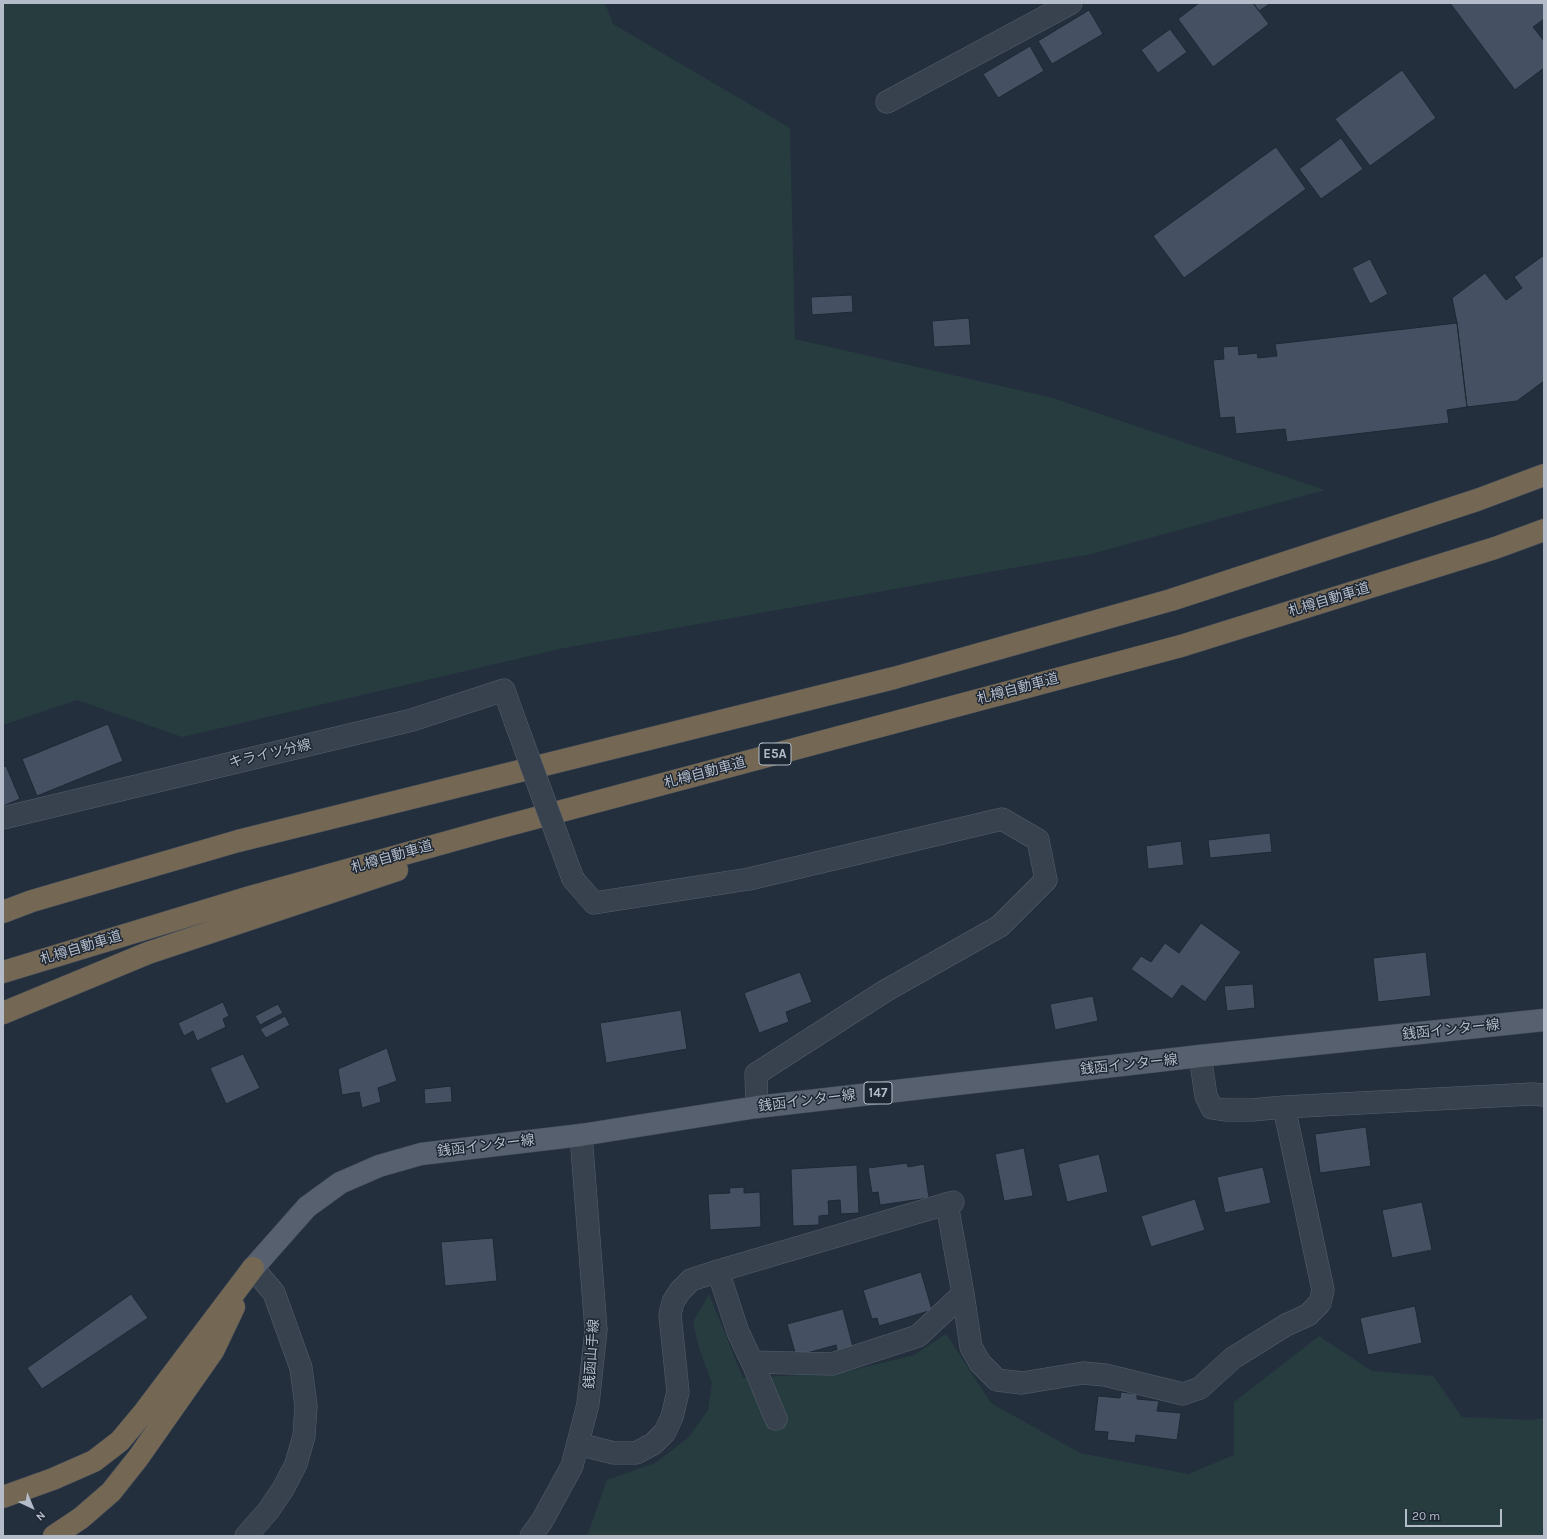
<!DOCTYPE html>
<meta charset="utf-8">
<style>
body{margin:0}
#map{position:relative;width:1547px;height:1539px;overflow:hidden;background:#242f3e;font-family:Karla,sans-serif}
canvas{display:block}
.frame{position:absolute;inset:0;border:4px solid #b4bcc9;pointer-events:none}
.north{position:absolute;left:12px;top:1487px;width:40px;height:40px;-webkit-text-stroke:3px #1d2633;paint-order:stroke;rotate:136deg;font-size:11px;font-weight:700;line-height:16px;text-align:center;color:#b4bcc9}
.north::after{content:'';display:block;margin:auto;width:14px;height:18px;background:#b4bcc9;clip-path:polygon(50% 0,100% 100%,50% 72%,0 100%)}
.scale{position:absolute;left:1405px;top:1509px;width:97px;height:18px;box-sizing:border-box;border:2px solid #b4bcc9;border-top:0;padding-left:5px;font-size:12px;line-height:14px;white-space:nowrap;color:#b4bcc9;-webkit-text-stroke:3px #1d2633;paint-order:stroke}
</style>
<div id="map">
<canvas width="1547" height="1539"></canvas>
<div class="frame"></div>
<div class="north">N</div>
<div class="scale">20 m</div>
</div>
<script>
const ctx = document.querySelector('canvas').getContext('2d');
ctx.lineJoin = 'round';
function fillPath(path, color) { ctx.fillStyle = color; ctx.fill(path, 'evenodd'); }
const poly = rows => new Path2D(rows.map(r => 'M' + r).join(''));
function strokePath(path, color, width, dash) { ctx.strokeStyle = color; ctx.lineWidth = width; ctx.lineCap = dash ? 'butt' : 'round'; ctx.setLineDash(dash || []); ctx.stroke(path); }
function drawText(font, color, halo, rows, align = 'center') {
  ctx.font = font + ' Karla,"Noto Sans JP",sans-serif'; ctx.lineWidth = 3; ctx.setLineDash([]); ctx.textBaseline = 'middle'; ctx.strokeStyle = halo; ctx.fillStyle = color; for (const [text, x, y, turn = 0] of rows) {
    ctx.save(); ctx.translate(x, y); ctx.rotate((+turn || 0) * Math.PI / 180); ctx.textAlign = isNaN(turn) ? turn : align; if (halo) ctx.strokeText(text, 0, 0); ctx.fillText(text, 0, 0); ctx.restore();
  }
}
fillPath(poly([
 [3,3,605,3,613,24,790,128,795,339,1053,398,1325,490,1091,554,564,648,182,737,77,700,3,725],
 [709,1294,743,1378,841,1373,914,1355,946,1334,991,1403,1080,1453,1188,1474,1234,1455,1234,1402,1319,1336,1372,1371,1433,1376,1462,1417,1531,1420,1544,1418,1544,1536,587,1536,607,1480,655,1463,688,1438,708,1410,712,1383,699,1348,693,1322]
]), '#263c3f');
const building = poly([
 [1199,3,1253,3,1269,24,1213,67,1178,19,1199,3],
 [1253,3,1271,3,1259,11,1253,3],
 [1450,3,1544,3,1544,19,1533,27,1544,41,1544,68,1515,90,1450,3],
 [1089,10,1103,34,1052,64,1038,41,1089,10],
 [1170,29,1187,52,1158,73,1141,50,1170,29],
 [1030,46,1044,71,998,98,983,74,1030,46],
 [1402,70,1436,118,1370,166,1335,119,1402,70],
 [1341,138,1363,169,1321,199,1299,169,1341,138],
 [1276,147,1306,189,1184,278,1153,236,1276,147],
 [1544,255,1544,381,1517,401,1467,407,1457,323,1452,298,1485,273,1506,300,1522,288,1514,277,1544,255],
 [1370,259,1388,294,1370,304,1352,268,1370,259],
 [852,295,853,312,812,315,811,297,852,295],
 [969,318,971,345,934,347,932,321,969,318],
 [1457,323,1467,407,1447,410,1449,423,1287,442,1285,429,1236,434,1234,417,1220,418,1213,360,1224,359,1223,347,1238,346,1239,355,1257,353,1258,358,1277,356,1275,344,1457,323],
 [108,724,123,761,37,796,22,759,108,724],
 [6,766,20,799,3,806,3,767,6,766],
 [1270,833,1272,852,1210,858,1208,840,1270,833],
 [1181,841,1184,865,1148,869,1146,846,1181,841],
 [1201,923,1241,952,1205,1002,1182,985,1172,999,1131,969,1141,956,1151,962,1165,943,1179,953,1201,923],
 [1426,952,1431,996,1378,1002,1373,958,1426,952],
 [800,972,812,1002,786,1012,789,1022,759,1033,744,993,800,972],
 [1253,984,1255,1008,1227,1011,1224,986,1253,984],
 [1093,996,1098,1021,1055,1030,1050,1004,1093,996],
 [223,1002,229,1016,223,1019,226,1027,197,1041,193,1031,184,1036,178,1023,223,1002],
 [278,1004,283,1013,260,1025,255,1016,278,1004],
 [681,1010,687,1049,606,1063,600,1023,681,1010],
 [285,1016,290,1025,266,1038,260,1029,285,1016],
 [387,1048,397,1081,378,1088,381,1102,362,1108,359,1092,342,1095,338,1069,387,1048],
 [243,1054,260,1088,226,1104,210,1068,243,1054],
 [451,1086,452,1102,425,1104,424,1089,451,1086],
 [1366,1127,1371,1166,1320,1173,1315,1134,1366,1127],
 [1024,1148,1033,1196,1004,1201,995,1154,1024,1148],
 [1099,1154,1108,1192,1067,1202,1058,1164,1099,1154],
 [907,1163,908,1167,924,1164,929,1198,880,1205,878,1192,872,1193,868,1168,907,1163],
 [857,1165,859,1213,841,1214,840,1200,828,1201,829,1215,819,1216,819,1225,793,1226,791,1169,857,1165],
 [1263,1167,1271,1203,1225,1213,1217,1177,1263,1167],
 [744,1187,744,1193,760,1192,761,1227,710,1230,708,1194,730,1193,729,1188,744,1187],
 [1195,1199,1205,1230,1151,1247,1141,1216,1195,1199],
 [1422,1202,1432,1250,1392,1258,1382,1210,1422,1202],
 [493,1238,497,1281,445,1286,441,1242,493,1238],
 [921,1272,932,1310,879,1326,877,1318,872,1319,863,1290,921,1272],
 [131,1294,148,1318,42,1389,27,1368,131,1294],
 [1415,1306,1422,1343,1368,1355,1360,1318,1415,1306],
 [843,1309,854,1351,838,1354,836,1345,796,1356,787,1324,843,1309],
 [1121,1392,1137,1394,1137,1399,1159,1401,1157,1411,1181,1413,1177,1440,1136,1435,1135,1443,1107,1440,1108,1432,1094,1431,1098,1396,1120,1398,1121,1392]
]);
fillPath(building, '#455162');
strokePath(building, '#1f2835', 1);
const minor = poly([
 [887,102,1071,3],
 [3,818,412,720,504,690,515,721],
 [573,879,594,903,749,879,1002,819,1038,840,1046,880,1000,926,885,991,756,1074,757,1107],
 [1200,1056,1206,1096,1212,1108,1225,1110,1252,1110,1284,1107,1532,1094,1544,1095],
 [947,1204,963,1294,971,1347,980,1363,997,1380,1022,1383,1083,1373,1105,1375,1183,1394,1200,1388,1233,1358,1286,1325,1308,1315,1320,1303,1323,1290,1284,1107],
 [718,1271,738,1332,754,1366,776,1419],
 [752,1362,832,1364,918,1336,963,1294],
 [578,1444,614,1453,636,1453,653,1444,665,1432,672,1417,678,1392,670,1315,673,1302,680,1291,691,1280,718,1271,953,1202],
 [246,1536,268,1511,283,1489,296,1464,304,1436,306,1406,301,1368,274,1293,253,1268],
 [531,1536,542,1521,572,1466,588,1404,596,1330,581,1135]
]);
const major = poly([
 [253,1268,307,1207,340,1183,379,1166,421,1154,581,1135,757,1107,1200,1056,1544,1020]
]);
const highway = poly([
 [3,912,32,901,238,841,894,678,1171,600,1477,500,1544,475],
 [3,972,250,897,494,829,1181,646,1495,548,1544,530],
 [3,1013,148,953,397,870],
 [3,1497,53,1479,94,1461,120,1441,145,1411,253,1268],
 [54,1536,81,1518,111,1492,138,1458,213,1351,234,1307]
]);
strokePath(minor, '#565f6c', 23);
strokePath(major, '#414a57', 23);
strokePath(highway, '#434c59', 23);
strokePath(minor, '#38414e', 22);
strokePath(major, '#56606e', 22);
strokePath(highway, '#746855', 22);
const minorBridge = poly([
 [515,721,573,879]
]);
strokePath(minorBridge, '#565f6c', 23, []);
strokePath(minorBridge, '#38414e', 22);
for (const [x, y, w] of [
 [775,754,32],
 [878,1093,28]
]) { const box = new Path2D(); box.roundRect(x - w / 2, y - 11, w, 22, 3); ctx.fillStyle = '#1d2633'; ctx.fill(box); strokePath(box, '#b4bcc9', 1); }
drawText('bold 13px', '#b4bcc9', null, [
 ["E5A",775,754],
 ["147",878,1093]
]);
drawText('14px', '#b4bcc9', '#1d2633', [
 ["札樽自動車道",1329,600,-17],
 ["札樽自動車道",1018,689,-15],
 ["キライツ分線",270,754,-13],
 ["札樽自動車道",705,773,-15],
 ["札樽自動車道",392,857,-16],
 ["札樽自動車道",81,948,-17],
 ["銭函インター線",1451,1030,-6],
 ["銭函インター線",1129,1065,-6],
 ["銭函インター線",807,1101,-7],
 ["銭函インター線",486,1146,-7],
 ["銭函山手線",592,1354,-86]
]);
</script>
